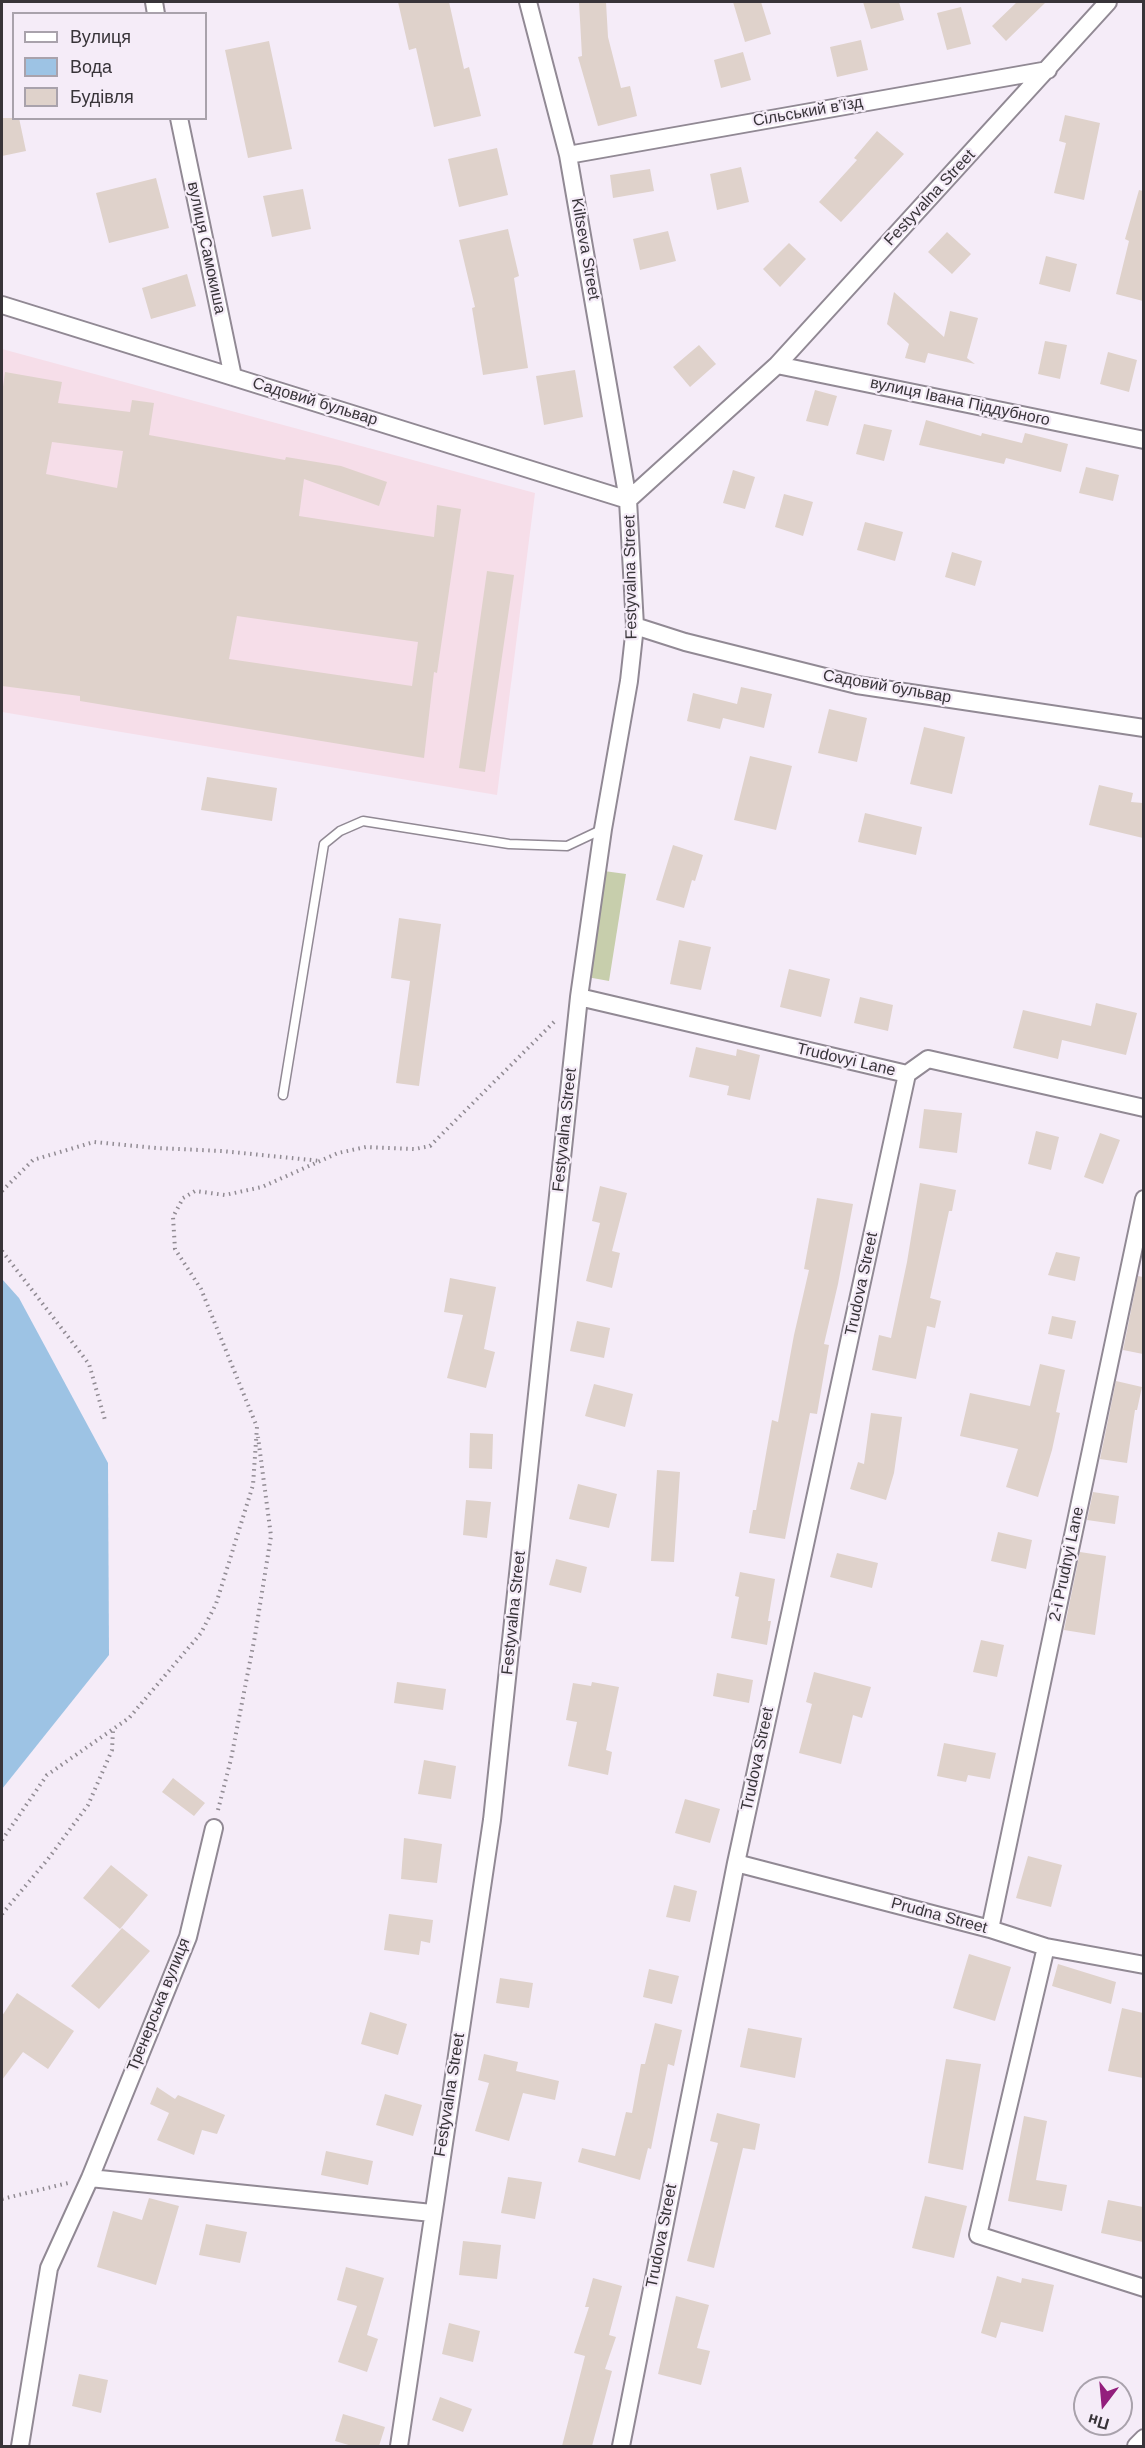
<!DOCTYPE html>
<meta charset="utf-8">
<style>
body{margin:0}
#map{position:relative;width:1145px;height:2448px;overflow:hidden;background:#f5ecf8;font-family:Arial,sans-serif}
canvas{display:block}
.frame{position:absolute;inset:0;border:3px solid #383439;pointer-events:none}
.legend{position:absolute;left:12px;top:12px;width:195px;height:108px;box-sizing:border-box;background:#f5ecf8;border:2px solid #a9a2ac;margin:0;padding:8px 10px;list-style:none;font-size:18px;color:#383439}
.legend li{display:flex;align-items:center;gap:12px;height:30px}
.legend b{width:30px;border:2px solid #a9a2ac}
.north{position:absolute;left:1073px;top:2376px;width:60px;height:60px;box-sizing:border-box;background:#f5ecf8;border:2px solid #a9a2ac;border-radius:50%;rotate:196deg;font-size:16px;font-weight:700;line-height:24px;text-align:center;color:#383439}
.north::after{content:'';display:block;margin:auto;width:21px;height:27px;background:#931e7c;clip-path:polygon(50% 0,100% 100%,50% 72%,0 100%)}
</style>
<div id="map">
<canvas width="1145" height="2448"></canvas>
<div class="frame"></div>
<ul class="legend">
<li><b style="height:8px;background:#fff"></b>Вулиця</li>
<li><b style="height:16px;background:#9dc3e4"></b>Вода</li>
<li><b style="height:16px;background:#dfd2cb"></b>Будівля</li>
</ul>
<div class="north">Пн</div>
</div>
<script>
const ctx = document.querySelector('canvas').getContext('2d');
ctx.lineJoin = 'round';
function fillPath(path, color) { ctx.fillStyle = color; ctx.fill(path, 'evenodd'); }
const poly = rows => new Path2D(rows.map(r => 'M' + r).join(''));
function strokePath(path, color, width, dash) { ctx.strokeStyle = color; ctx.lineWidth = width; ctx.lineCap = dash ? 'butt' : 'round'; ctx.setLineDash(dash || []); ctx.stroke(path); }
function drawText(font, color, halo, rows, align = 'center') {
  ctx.font = font + ' Arial,sans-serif'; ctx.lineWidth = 4.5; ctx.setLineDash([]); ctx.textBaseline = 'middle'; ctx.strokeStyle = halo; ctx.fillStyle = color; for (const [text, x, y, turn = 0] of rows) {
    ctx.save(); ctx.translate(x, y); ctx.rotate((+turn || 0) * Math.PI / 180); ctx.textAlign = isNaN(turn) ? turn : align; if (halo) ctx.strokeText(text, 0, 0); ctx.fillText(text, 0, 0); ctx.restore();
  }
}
fillPath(poly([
 [2,349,535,493,497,795,2,712]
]), '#f6dee9');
fillPath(poly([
 [604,871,626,874,609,981,587,977]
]), '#c7ceac');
fillPath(poly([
 [2,1279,19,1298,108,1463,109,1655,2,1789]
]), '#9dc3e4');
fillPath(poly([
 [398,2,449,2,464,69,469,67,481,116,434,127,416,48,409,50],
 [579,2,606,2,608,37,621,88,630,86,637,116,598,126,578,57,582,56],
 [733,2,761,2,771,34,745,42],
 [863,2,899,2,904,20,871,29],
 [1017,2,1046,2,1006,41,992,26],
 [961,7,971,44,947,50,937,13],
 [861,40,868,70,837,77,830,47],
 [269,41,292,149,248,158,225,50],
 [743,52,751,80,721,88,714,60],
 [1065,115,1100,123,1084,200,1054,193,1066,143,1059,141],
 [2,118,19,118,26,151,2,156],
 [877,131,904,154,841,222,819,202,857,160,854,158],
 [497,148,508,195,459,207,448,159],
 [741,167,749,202,717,210,710,174],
 [650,169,654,191,613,198,610,175],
 [156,178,169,228,109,243,96,193],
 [303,189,311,229,272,237,263,196],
 [1139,190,1143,191,1143,301,1116,294,1129,241,1125,239],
 [508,229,519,276,514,278,528,368,483,375,472,308,475,307,459,240],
 [668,231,676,261,640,270,633,239],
 [947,232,971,254,952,274,928,252],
 [789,243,806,259,780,287,763,269],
 [1046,256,1077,264,1070,292,1039,284],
 [187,274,196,306,151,319,142,288],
 [894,292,944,337,950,311,978,318,967,358,975,364,928,353,925,363,905,358,909,344,887,324],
 [1045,341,1067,345,1060,379,1038,374],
 [699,345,716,364,690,387,673,367],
 [1108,352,1137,360,1129,392,1100,384],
 [575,370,583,417,544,425,536,376],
 [5,372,62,382,58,403,130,412,132,400,154,403,149,435,285,460,286,457,341,466,387,482,379,506,304,479,299,516,434,537,437,505,461,509,437,673,434,672,424,758,80,701,80,696,2,686,2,394],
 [52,442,123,451,117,488,46,474],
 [237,616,418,642,412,686,229,659],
 [815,390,837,396,828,426,806,421],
 [926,420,981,436,982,433,1022,443,1025,433,1068,444,1061,472,1006,458,1004,464,919,445],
 [864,424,892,430,884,461,856,454],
 [1086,467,1119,475,1113,501,1079,493],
 [733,470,755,477,745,509,723,503],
 [784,494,813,502,803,536,775,527],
 [865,522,903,532,895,561,857,550],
 [952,552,982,561,975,586,945,577],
 [487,571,514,575,485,772,459,768],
 [741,687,772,694,764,728,723,718,720,729,687,721,693,693,737,704],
 [829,709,867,718,857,762,818,753],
 [924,727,965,737,952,794,910,784],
 [750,756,792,766,776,830,734,820],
 [207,777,277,788,272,821,201,810],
 [1099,785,1133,793,1131,802,1143,803,1143,838,1089,825],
 [865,813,922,827,916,855,858,842],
 [673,845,703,855,695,881,692,880,684,908,656,900],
 [399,918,441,924,419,1086,396,1083,410,981,391,978],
 [679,940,711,947,701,990,670,984],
 [789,969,830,979,821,1017,780,1007],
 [860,997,893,1005,888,1031,854,1023],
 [1096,1003,1137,1013,1126,1055,1062,1040,1058,1059,1013,1048,1023,1010,1091,1026],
 [696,1047,736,1056,737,1049,760,1055,750,1100,727,1095,729,1086,689,1077],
 [924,1109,962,1113,957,1153,919,1148],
 [1036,1131,1059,1137,1051,1170,1028,1164],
 [1100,1133,1120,1140,1103,1184,1084,1177],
 [920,1183,956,1190,952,1211,949,1211,930,1298,941,1301,935,1328,927,1326,916,1379,872,1370,879,1335,891,1338,907,1262],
 [600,1186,627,1193,612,1251,620,1253,612,1288,586,1281,600,1223,592,1221],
 [817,1198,853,1204,838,1284,824,1344,829,1345,817,1414,810,1413,785,1539,749,1533,753,1510,756,1510,772,1420,778,1422,794,1335,809,1270,804,1269],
 [1056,1252,1080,1257,1075,1281,1048,1275],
 [1138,1276,1143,1277,1143,1354,1123,1350],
 [450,1278,496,1287,484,1349,495,1352,486,1388,447,1378,463,1315,444,1312],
 [1052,1316,1076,1321,1072,1339,1048,1334],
 [577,1321,610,1328,604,1358,570,1351],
 [1040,1364,1065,1370,1056,1412,1060,1413,1052,1450,1038,1497,1006,1487,1018,1449,960,1436,970,1393,1030,1406],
 [1116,1381,1142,1387,1137,1410,1135,1410,1127,1463,1100,1459],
 [594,1384,633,1394,625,1427,585,1416],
 [871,1413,902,1417,894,1473,886,1500,850,1489,858,1462,864,1464],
 [470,1433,493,1434,492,1469,469,1468],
 [657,1470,680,1472,674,1562,651,1561],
 [578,1484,617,1494,609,1528,569,1519],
 [1093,1492,1119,1496,1115,1524,1087,1520],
 [466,1500,491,1502,487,1538,463,1535],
 [998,1532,1032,1540,1026,1569,991,1561],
 [1080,1552,1106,1556,1095,1635,1064,1630],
 [837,1553,878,1563,872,1588,830,1577],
 [556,1559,587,1567,581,1593,549,1585],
 [740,1572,775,1579,768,1621,771,1621,767,1645,731,1638,739,1597,735,1596],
 [981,1640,1004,1645,997,1677,973,1672],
 [814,1672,871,1687,862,1718,853,1715,841,1764,799,1753,812,1704,806,1702],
 [717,1673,753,1680,749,1703,713,1696],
 [397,1682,446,1689,443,1710,394,1703],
 [592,1682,619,1687,606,1750,612,1752,608,1775,568,1766,577,1722,566,1720,573,1683,591,1686],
 [944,1743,996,1753,990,1779,968,1775,966,1782,937,1776],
 [424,1760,456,1766,451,1799,418,1794],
 [173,1778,205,1803,194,1816,162,1792],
 [685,1799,720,1809,710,1843,675,1833],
 [404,1838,442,1844,437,1883,401,1879],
 [1028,1856,1062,1865,1051,1907,1016,1898],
 [111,1865,148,1895,120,1929,83,1898],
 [674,1885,697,1891,690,1922,666,1917],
 [389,1914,433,1920,430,1943,421,1941,419,1955,384,1950],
 [122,1928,150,1951,99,2009,71,1986],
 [969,1954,1011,1967,995,2021,953,2008],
 [1058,1964,1116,1982,1111,2004,1052,1986],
 [649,1969,679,1976,672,2004,643,1997],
 [500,1978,533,1983,529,2008,496,2003],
 [17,1993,74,2031,48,2069,23,2052,2,2080,2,2016],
 [1122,2008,1143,2013,1143,2078,1108,2071],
 [370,2012,407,2024,398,2055,361,2044],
 [655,2023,682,2030,674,2066,668,2064,651,2149,648,2148,640,2180,578,2162,582,2148,615,2156,626,2112,632,2113,641,2064,645,2064],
 [748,2028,802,2038,795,2078,740,2067],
 [484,2054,518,2062,516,2071,559,2081,555,2100,523,2093,509,2141,475,2131,489,2083,478,2080],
 [946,2059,981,2064,963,2170,928,2163],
 [157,2087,175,2099,178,2095,225,2115,217,2134,202,2130,194,2155,157,2140,169,2113,150,2104],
 [385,2094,422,2105,413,2136,376,2125],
 [717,2113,760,2124,755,2150,743,2148,714,2268,687,2261,718,2143,710,2141],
 [1024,2116,1047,2121,1036,2180,1067,2185,1062,2211,1008,2201],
 [326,2151,373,2161,368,2185,321,2175],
 [508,2177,542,2182,535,2219,501,2213],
 [925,2196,967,2206,954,2258,912,2248],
 [149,2198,179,2206,156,2285,97,2267,113,2211,142,2220],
 [1108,2200,1143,2207,1143,2242,1101,2233],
 [206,2224,247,2232,240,2263,199,2255],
 [463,2241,501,2245,497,2279,459,2275],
 [346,2267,384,2278,367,2335,378,2339,367,2372,338,2362,357,2306,337,2300],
 [997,2276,1021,2283,1022,2278,1054,2285,1043,2332,1001,2322,996,2338,981,2333],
 [593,2278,622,2286,609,2335,616,2337,605,2369,612,2371,592,2446,562,2446,585,2356,574,2353,589,2307,585,2307],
 [676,2296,709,2305,697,2348,710,2351,701,2385,658,2374],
 [449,2323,480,2331,473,2362,442,2354],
 [79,2374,108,2380,101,2413,72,2406],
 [440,2397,472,2409,463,2432,432,2420],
 [343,2414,385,2427,379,2446,352,2446,335,2441]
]), '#dfd2cb');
const service = poly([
 [283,1095,324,844,340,831,363,821,509,844,567,846,603,829]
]);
const minor = poly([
 [154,2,156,14],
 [179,118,233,377],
 [568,155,1048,70],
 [2,305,628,500],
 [777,365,1144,440],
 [628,500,777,365,1108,2],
 [635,626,685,642,857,685,1144,728],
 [579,997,907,1074,928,1059,1144,1108],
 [736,1863,990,1929,1046,1947,1144,1965],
 [990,1929,1144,1199],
 [1046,1947,978,2235,1144,2288],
 [90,2178,188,1937,214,1828],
 [20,2446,49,2268,90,2178,432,2213],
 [399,2446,492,1820,579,997,603,829,629,681,635,626,628,500,568,155,528,2],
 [621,2446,736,1863,907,1074],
 [1136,2446,1144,2438]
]);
strokePath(service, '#918994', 11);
strokePath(minor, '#918994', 20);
strokePath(poly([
 [2,1191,33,1160,94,1142,156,1148,222,1151,321,1161],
 [2,1251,89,1364,105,1420],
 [218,1810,231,1759,255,1636,271,1536,258,1437],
 [2,1840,47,1775,129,1718,201,1633,216,1604,253,1485,257,1427,201,1289,175,1249,173,1217,183,1198,195,1191,225,1195,262,1187,338,1153,366,1147,415,1149,430,1146,557,1019],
 [2,1914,48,1859,88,1805,112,1750,113,1730],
 [2,2199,68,2183]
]), '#918b93', 4, [1.5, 4.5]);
strokePath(service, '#fff', 8);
strokePath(minor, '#fff', 16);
drawText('16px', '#383439', '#f5ecf8', [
 ["Сільський в’їзд",808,112,-10],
 ["Festyvalna Street",930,198,-47],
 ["вулиця Самокиша",206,248,78],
 ["Kiltseva Street",585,249,80],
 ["Садовий бульвар",315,402,17],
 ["вулиця Івана Піддубного",960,402,12],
 ["Festyvalna Street",631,577,-91],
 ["Садовий бульвар",887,687,10],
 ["Trudovyi Lane",846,1060,13],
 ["Festyvalna Street",565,1130,-84],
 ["Trudova Street",862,1284,-78],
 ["2-i Prudnyi Lane",1067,1564,-78],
 ["Festyvalna Street",514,1613,-84],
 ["Trudova Street",758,1759,-78],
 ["Prudna Street",939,1916,15],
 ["Тренерська вулиця",159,2005,-68],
 ["Festyvalna Street",450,2095,-81],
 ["Trudova Street",662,2236,-79]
]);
</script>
